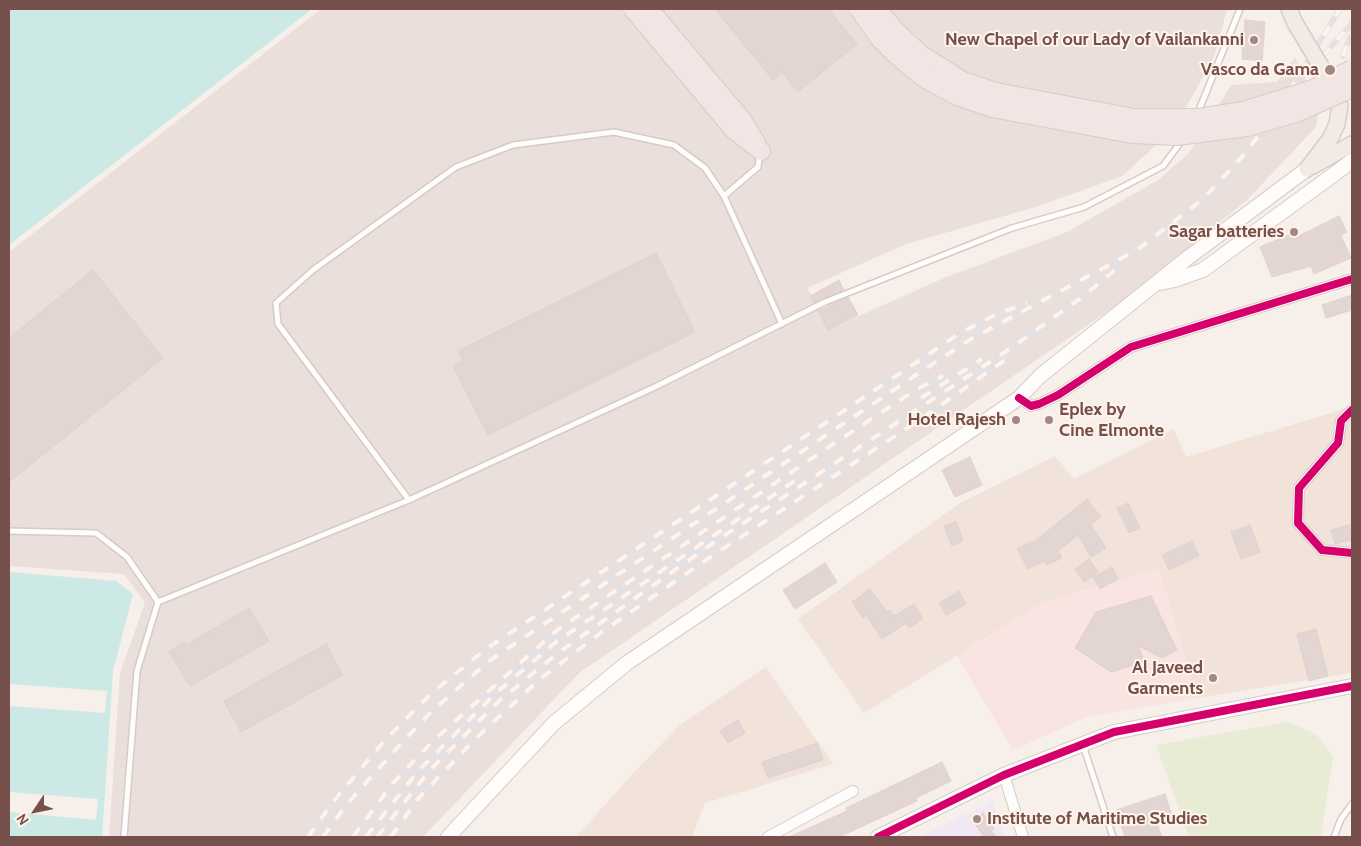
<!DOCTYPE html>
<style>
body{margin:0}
#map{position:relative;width:1361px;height:846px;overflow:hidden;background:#f7efea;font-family:Cabin,sans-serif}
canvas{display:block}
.frame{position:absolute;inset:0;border:10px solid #76504a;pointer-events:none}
.north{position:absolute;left:10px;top:786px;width:50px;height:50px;-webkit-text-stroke:4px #fff3eb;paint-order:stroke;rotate:236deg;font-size:14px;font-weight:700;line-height:20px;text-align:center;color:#76504a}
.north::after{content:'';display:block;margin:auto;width:18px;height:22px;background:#76504a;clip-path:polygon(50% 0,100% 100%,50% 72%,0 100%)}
</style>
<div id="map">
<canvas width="1361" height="846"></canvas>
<div class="frame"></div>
<div class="north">N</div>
</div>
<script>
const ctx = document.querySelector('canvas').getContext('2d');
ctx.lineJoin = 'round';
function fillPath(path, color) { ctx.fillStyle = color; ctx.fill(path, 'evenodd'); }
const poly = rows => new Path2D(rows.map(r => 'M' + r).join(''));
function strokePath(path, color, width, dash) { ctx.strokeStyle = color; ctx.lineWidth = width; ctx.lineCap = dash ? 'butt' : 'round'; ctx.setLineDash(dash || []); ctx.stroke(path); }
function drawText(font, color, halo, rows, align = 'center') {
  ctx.font = font + ' Cabin,sans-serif'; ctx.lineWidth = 4; ctx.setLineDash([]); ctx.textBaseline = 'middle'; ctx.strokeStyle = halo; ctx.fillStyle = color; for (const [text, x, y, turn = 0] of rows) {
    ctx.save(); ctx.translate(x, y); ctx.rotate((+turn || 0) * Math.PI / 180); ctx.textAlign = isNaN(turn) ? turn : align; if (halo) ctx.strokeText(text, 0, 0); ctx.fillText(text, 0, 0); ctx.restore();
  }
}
fillPath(poly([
 [1352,405,1352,673,1197,698,1158,569,1044,602,864,713,798,619,960,503,1055,456,1074,479,1174,429,1186,457,1331,413],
 [766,667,833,764,705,803,692,837,576,837,637,769,680,725]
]), '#f2e3da');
fillPath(poly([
 [1159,569,1197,698,1090,716,1013,750,957,656,1044,602]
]), '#fae4e1');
fillPath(poly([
 [321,9,1227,9,1215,54,1175,128,1122,176,1036,207,906,244,807,288,832,328,944,278,1067,232,1158,180,1189,153,1231,85,1277,82,1295,57,1319,107,1316,127,1247,200,1117,305,579,673,423,837,109,837,120,673,145,603,124,574,9,566,9,252]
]), '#eadfdb');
fillPath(poly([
 [993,801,1004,837,919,837]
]), '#f0e8f2');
fillPath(poly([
 [1287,722,1316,734,1333,756,1321,837,1189,837,1156,745]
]), '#e8ecd5');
fillPath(poly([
 [9,9,312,9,9,245],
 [9,572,116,581,133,594,113,671,102,837,9,837]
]), '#cce9e5');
fillPath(poly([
 [9,684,107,691,105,713,9,706],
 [9,792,98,799,96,820,9,812]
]), '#f7efea');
const building = poly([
 [715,9,828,9,857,44,798,92,782,72,773,80,715,9],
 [1245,20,1265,22,1262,61,1242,59,1245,20],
 [1339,216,1347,232,1341,235,1351,258,1314,274,1311,266,1272,277,1260,247,1293,233,1295,238,1339,216],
 [656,253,695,332,488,435,453,366,463,361,458,351,656,253],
 [93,270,163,358,9,482,9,338,93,270],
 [839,280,844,290,814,303,810,296,839,280],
 [1352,295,1352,310,1326,318,1322,305,1352,295],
 [848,297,858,315,828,330,818,311,848,297],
 [970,457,982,485,955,497,942,470,970,457],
 [1087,499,1101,517,1091,525,1106,548,1091,557,1078,535,1058,551,1062,558,1047,565,1045,561,1028,569,1017,549,1032,541,1033,543,1087,499],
 [1128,503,1140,528,1129,533,1117,508,1128,503],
 [956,521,963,541,952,546,944,526,956,521],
 [1352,524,1352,540,1335,544,1331,530,1352,524],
 [1250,525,1260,552,1241,559,1231,532,1250,525],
 [1192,541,1199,556,1169,570,1162,555,1192,541],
 [1089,559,1098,572,1084,582,1075,569,1089,559],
 [825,563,837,582,795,609,783,590,825,563],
 [1112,567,1118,579,1100,589,1093,577,1112,567],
 [870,589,887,612,890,610,894,616,914,604,923,619,909,628,906,623,882,639,866,615,863,618,852,602,870,589],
 [959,591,966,604,946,615,939,603,959,591],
 [1151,596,1177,650,1162,658,1139,646,1144,662,1111,672,1075,648,1096,612,1151,596],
 [249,608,269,641,190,686,169,652,184,642,186,645,249,608],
 [1316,629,1328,676,1309,681,1297,634,1316,629],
 [326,644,343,675,241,732,224,701,326,644],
 [738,720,745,733,728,743,720,731,738,720],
 [817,743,823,760,768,778,762,762,817,743],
 [942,762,951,781,916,798,917,801,839,837,789,837,847,811,846,808,942,762],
 [1165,794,1173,819,1157,824,1162,837,1125,837,1116,810,1165,794],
 [983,813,994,829,991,831,996,837,984,837,972,820,983,813]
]);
fillPath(building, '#e3d5d2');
strokePath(building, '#e0d1cc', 1);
const lane = poly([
 [1197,115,1240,9],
 [724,196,758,167,760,153],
 [409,500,278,324,276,303,313,270,456,167,513,145,614,132,674,145,705,168,724,196,782,324],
 [9,531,96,533,127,557,158,602],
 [1083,745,1113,837],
 [124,837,137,671,158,602,409,500,657,386,825,302,1012,228,1084,207,1163,166,1183,139],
 [1334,837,1341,819,1352,804]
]);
const street = poly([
 [1019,398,1031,406,1039,404,1058,395,1131,347,1352,279],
 [1352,410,1341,421,1338,443,1299,488,1298,523,1322,550,1352,553],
 [1004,775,1023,837],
 [768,837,853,791]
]);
const secondary = poly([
 [1155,284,1175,280,1203,270,1352,161],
 [448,837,554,723,627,663,1019,398,1040,376,1189,257,1307,169],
 [878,837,1004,775,1114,732,1352,686]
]);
const primary = poly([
 [1289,9,1295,23],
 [1313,166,1352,144],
 [1307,169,1330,139,1337,124,1340,106,1330,85]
]);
const highway = poly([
 [633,9,734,130,761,151],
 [649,9,743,121,756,143]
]);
strokePath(lane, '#d6cbc7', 8);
strokePath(street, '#d6cbc7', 12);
strokePath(secondary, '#d8ccc8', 16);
strokePath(primary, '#d8ccc9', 18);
strokePath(highway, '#d8ccc9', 20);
strokePath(lane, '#fefdfc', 5);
strokePath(street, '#fefdfc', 10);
strokePath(secondary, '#fefdfc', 14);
strokePath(primary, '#f2eae5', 15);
strokePath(highway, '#f1e6e4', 18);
const rail = poly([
 [1343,56,1352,32],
 [1308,73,1352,23],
 [921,398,982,359],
 [308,837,333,802,385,740,434,691,486,649,962,332,995,315,1027,303],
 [323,837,347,804,406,738,433,710,489,661,913,377,971,339,1137,250,1203,199,1242,157,1273,117,1340,9],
 [353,837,393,783,434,740,556,631,818,454,917,389,943,376],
 [366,837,418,771,496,693,556,642,802,476],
 [377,837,430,770,498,702,558,653,713,543,1011,348,1085,295,1121,265],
 [391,837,417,800,475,739,540,679,602,632,712,556,915,423,1008,358]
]);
strokePath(rail, '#e3e1e4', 5.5);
strokePath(rail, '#fff3eb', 4, [11]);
const primaryBridge = poly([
 [1295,23,1325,73]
]);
const highwayBridge = poly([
 [859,9,880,39,894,53,924,78,957,96,992,108,1132,134,1177,136,1247,127,1296,113,1352,88],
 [878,9,893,28,920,54,963,81,996,92,1134,118,1198,118,1243,111,1313,89,1352,69]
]);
strokePath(primaryBridge, '#d8ccc9', 18, []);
strokePath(highwayBridge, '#d8ccc9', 20, []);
strokePath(primaryBridge, '#f2eae5', 15);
strokePath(highwayBridge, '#f1e6e4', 18);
strokePath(poly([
 [1019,398,1031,406,1039,404,1058,395,1131,347,1352,279],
 [1352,410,1341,421,1338,443,1299,488,1298,523,1322,550,1352,553],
 [878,837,1004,775,1114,732,1352,686]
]), '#d6006c', 8);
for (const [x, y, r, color] of [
 [1254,40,5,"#a38882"],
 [1330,70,6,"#a38882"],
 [1294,232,5,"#a38882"],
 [1016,420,5,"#a38882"],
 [1049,420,5,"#a38882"],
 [1213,678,5,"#a38882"],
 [977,819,5,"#a38882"]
]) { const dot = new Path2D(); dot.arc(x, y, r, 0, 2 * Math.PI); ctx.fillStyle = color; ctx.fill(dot); strokePath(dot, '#fff3eb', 2); }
drawText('bold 18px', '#76504a', '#fff3eb', [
 ["New Chapel of our Lady of Vailankanni",1244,40],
 ["Vasco da Gama",1319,70],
 ["Sagar batteries",1284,232],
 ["Eplex by",1059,410,"left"],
 ["Cine Elmonte",1059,431,"left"],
 ["Hotel Rajesh",1006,420],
 ["Al Javeed",1203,668],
 ["Garments",1203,689],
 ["Institute of Maritime Studies",987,819,"left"]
], 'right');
</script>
